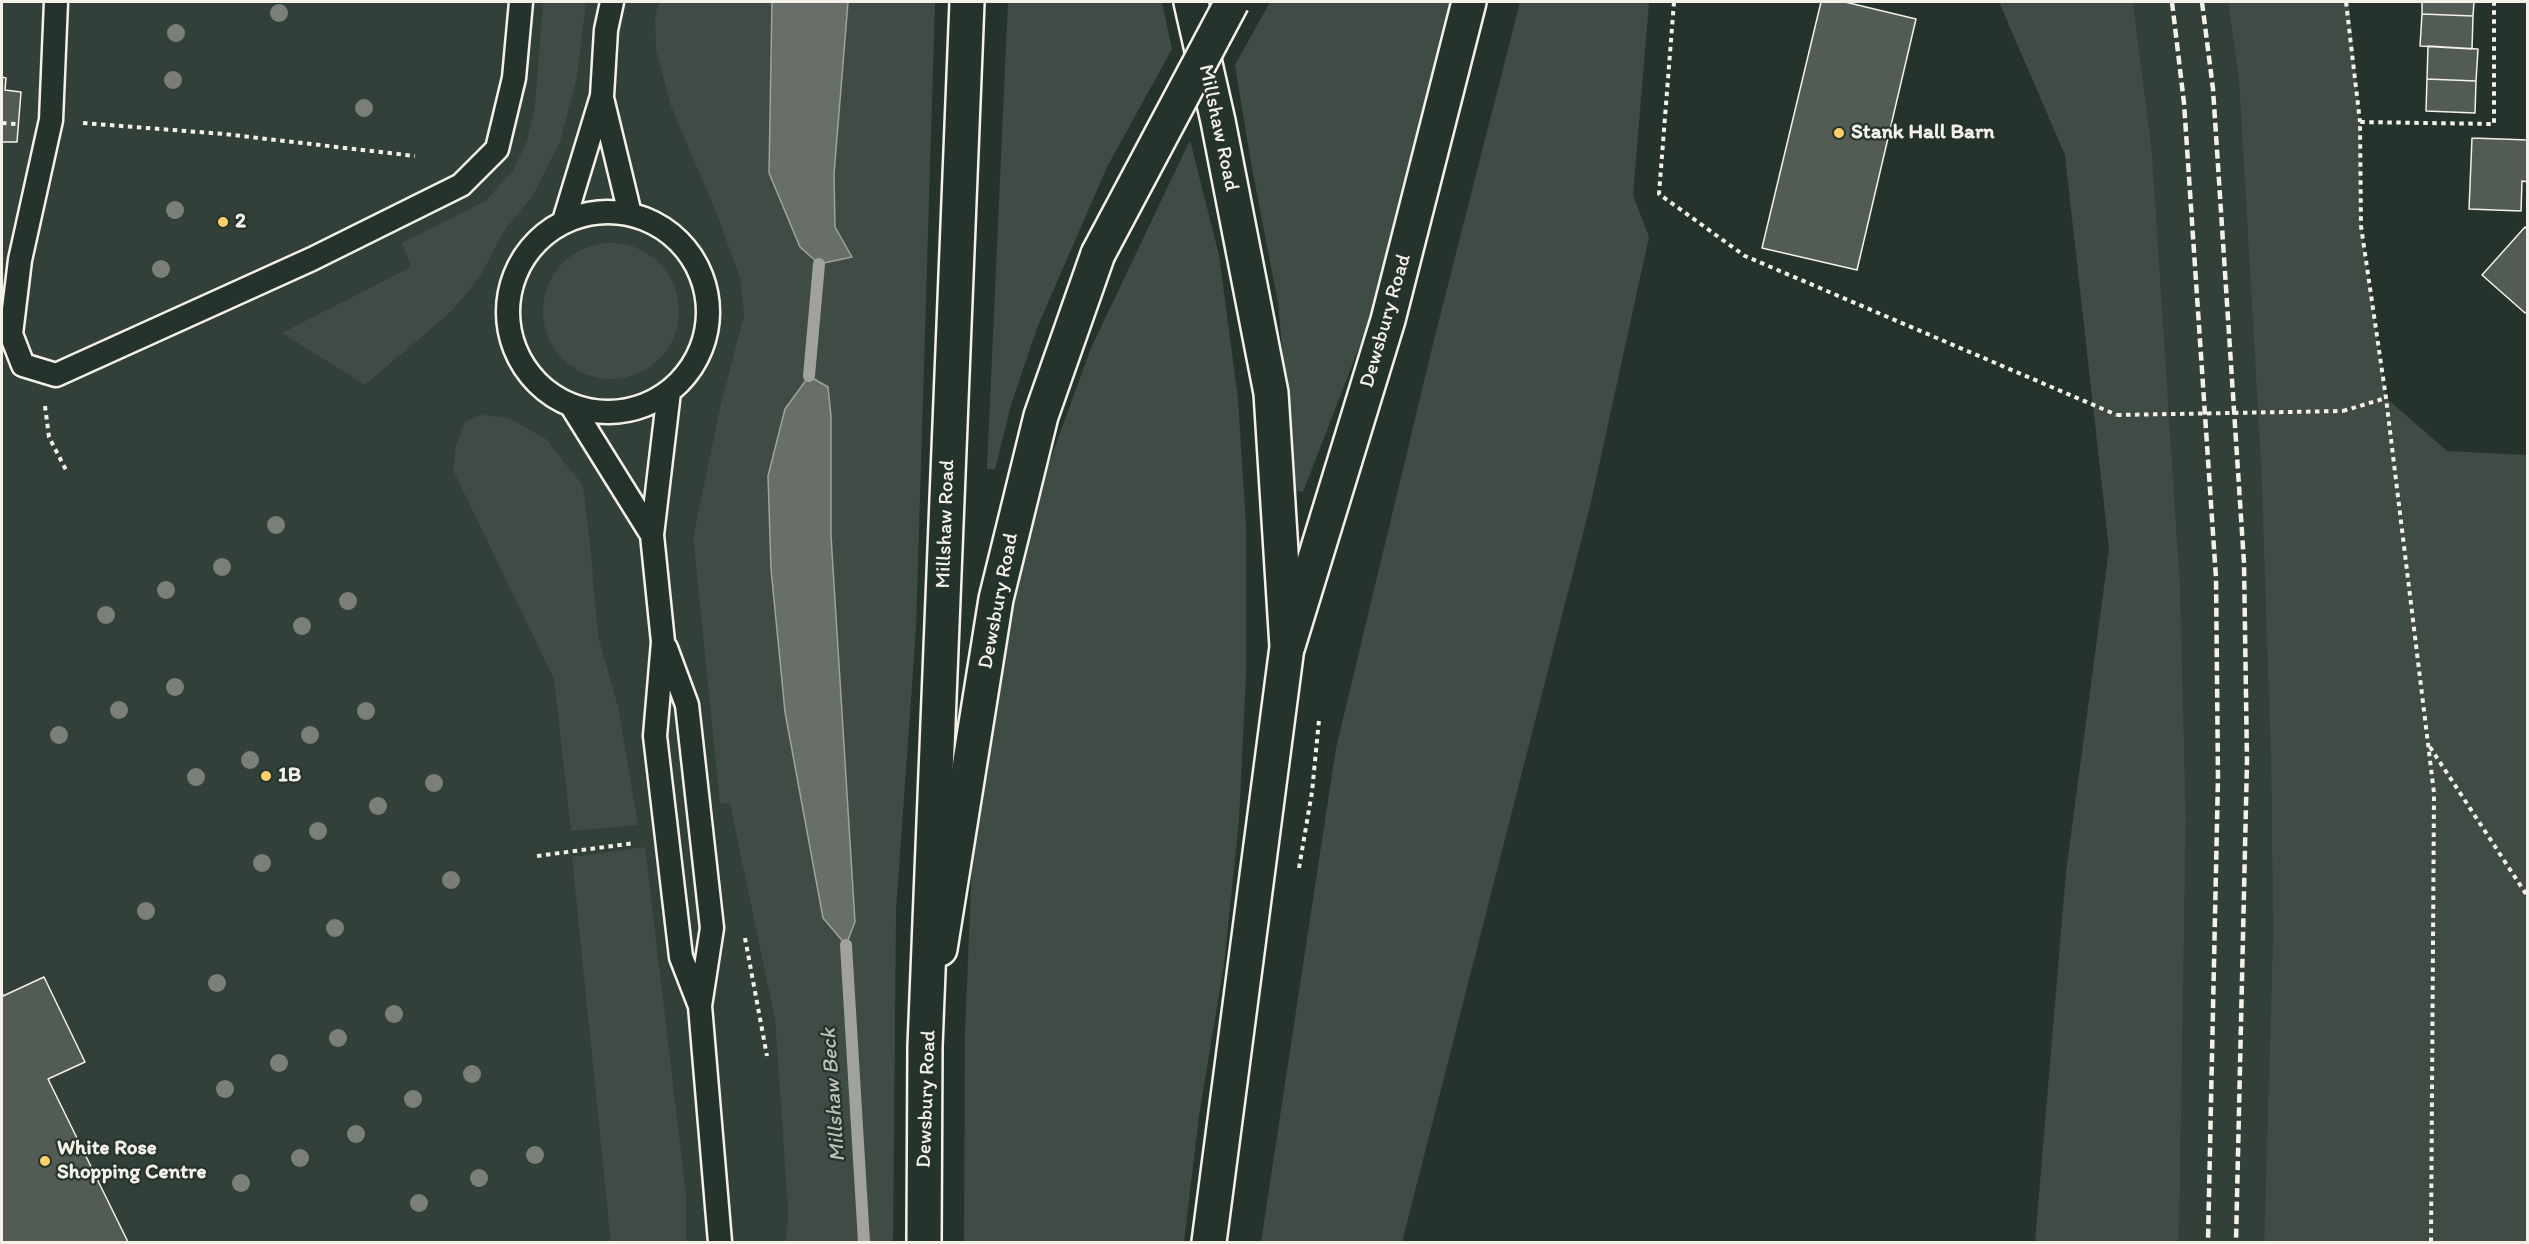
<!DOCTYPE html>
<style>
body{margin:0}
#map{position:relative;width:2529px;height:1244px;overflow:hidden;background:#26332d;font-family:Itim,sans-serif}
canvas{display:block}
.frame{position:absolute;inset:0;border:3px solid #f4f1e8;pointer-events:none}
</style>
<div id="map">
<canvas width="2529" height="1244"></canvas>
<div class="frame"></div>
</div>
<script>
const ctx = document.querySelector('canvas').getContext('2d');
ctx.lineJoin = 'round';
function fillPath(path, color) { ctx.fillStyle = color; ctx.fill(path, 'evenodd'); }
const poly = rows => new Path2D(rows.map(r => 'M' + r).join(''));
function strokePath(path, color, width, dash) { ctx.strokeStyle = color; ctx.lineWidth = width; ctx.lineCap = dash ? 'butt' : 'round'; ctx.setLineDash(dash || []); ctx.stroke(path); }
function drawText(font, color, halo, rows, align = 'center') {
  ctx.font = font + ' Itim,sans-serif'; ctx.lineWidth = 4.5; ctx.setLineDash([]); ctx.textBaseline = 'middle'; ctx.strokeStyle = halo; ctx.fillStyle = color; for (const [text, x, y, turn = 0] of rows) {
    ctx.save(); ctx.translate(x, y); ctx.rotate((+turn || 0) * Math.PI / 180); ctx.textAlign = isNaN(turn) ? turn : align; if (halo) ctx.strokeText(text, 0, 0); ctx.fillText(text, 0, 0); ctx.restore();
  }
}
fillPath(poly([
 [2,2,659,2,715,209,740,278,744,315,693,538,721,803,730,803,775,1021,788,1211,786,1242,2,1242],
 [2133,2,2228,2,2239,81,2261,465,2271,763,2273,933,2264,1242,2179,1242,2186,817,2180,584,2152,152]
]), '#333f39');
fillPath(poly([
 [543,2,586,2,577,77,560,142,533,195,504,231,480,276,454,309,365,385,282,333,411,267,402,243,485,201,513,171,527,141,535,106],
 [659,2,772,2,769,173,800,247,820,264,852,256,835,227,834,174,848,2,935,2,916,629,896,910,893,1242,786,1242,788,1211,775,1021,730,804,720,803,693,538,720,408,744,315,740,278,715,209,671,106,656,50,655,16],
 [828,387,831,416,831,536,855,922,846,945,823,918,785,712,771,569],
 [1008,2,1162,2,1172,49,1107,167,1037,328,1011,405,995,469,987,469],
 [1270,2,1450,2,1370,319,1303,492,1296,491,1278,303,1251,163,1235,65],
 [1520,2,1649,2,1633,195,1649,237,1591,502,1402,1242,1261,1242,1336,748,1434,340],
 [1999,2,2133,2,2152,152,2180,584,2186,817,2179,1242,2035,1242,2066,872,2109,549,2065,155],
 [2228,2,2349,2,2360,122,2361,226,2386,398,2447,451,2527,455,2527,1242,2264,1242,2273,933,2271,763,2261,465,2239,81],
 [1190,140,1219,255,1238,399,1246,526,1246,674,1239,821,1224,964,1199,1116,1184,1242,964,1242,965,1032,973,839,1011,606,1041,485,1091,348],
 '543 311a68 68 0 1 1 136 0a68 68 0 1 1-136 0Z',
 [481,415,508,418,546,439,583,486,590,544,598,636,618,707,638,825,571,831,554,679,453,470,456,445,465,422],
 [645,847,686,1195,686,1242,611,1242,610,1235,572,857]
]), '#414b45');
const water = poly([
 [772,2,848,2,834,174,835,227,852,257,819,264,800,247,769,173,772,2],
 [809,376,828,387,831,416,831,536,855,922,846,945,823,918,785,712,771,569,768,476,785,409,809,376]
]);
fillPath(water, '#676f68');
strokePath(water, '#9fa39b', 1.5);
strokePath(poly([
 [809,376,819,264],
 [846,945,864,1242]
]), '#9fa39b', 12);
const building = poly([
 [1821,2,1845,2,1916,19,1857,270,1762,248,1821,2],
 [2422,2,2474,2,2473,16,2422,14,2422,2],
 [2422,14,2473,16,2472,49,2420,46,2422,14],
 [2428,46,2478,49,2476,81,2427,79,2428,46],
 [2,77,6,78,5,90,21,92,17,142,2,142,2,77],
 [2427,79,2476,81,2475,113,2426,111,2427,79],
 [2472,138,2528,140,2528,182,2522,181,2521,211,2469,209,2472,138],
 [2525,227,2528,230,2528,311,2525,313,2482,275,2525,227],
 [44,977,85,1062,48,1079,128,1242,2,1242,2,992,3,996,44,977]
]);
fillPath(building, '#525c55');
strokePath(building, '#f4f1e8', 1.5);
const lane = poly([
 [56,2,51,120,20,260,11,334,23,365,56,375,312,259,461,185,497,149,514,78,521,2],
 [602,98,630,214],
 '508 312a100 100 0 1 1 200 0a100 100 0 1 1-200 0Z',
 [564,221,602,96,606,30,612,2],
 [669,392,652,535,663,642,655,736,681,957,700,1006],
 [571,405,652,535],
 [666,648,687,705,712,928,700,1006,720,1242]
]);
const primary = poly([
 [1288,646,1388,320,1469,2],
 [940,949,996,599,1041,416,1098,254]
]);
const highway = poly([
 [1191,2,1218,121,1271,393,1287,647,1209,1242],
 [924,1242,925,1046,967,2]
]);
strokePath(lane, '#f4f1e8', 27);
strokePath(primary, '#f4f1e8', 38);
strokePath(highway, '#f4f1e8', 38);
strokePath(poly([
 [1674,2,1659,194,1745,256,2117,415],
 [2346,2,2360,122],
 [2,123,16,124],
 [83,123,224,134,415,156],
 [45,406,49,437,67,472],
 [2343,411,2386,398],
 [2430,747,2528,897],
 [537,856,635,843],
 [1299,868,1312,792,1319,720],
 [745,938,767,1056],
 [2431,1242,2434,793,2386,398,2361,226,2360,122,2494,124,2494,2]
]), '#f4f1e8', 4, [4.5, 4.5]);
strokePath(lane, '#26332d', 22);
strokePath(primary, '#26332d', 33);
strokePath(highway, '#26332d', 33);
strokePath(poly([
 [2172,2,2184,103,2216,578,2218,777,2208,1242],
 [2202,2,2213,89,2244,563,2247,761,2236,1242]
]), '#f4f1e8', 4.5, [9, 4.5]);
const primaryBridge = poly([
 [1098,254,1232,2]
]);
strokePath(primaryBridge, '#f4f1e8', 38, []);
strokePath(poly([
 [2117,415,2343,411]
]), '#f4f1e8', 4, [4.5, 4.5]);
strokePath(primaryBridge, '#26332d', 33);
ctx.fillStyle = '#7a8079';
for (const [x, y] of [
 [279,13],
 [176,33],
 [173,80],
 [364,108],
 [175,210],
 [161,269],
 [276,525],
 [222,567],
 [166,590],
 [348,601],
 [106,615],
 [302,626],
 [175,687],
 [119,710],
 [366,711],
 [59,735],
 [310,735],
 [250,760],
 [196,777],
 [434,783],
 [378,806],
 [318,831],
 [262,863],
 [451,880],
 [146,911],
 [335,928],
 [217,983],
 [394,1014],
 [338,1038],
 [279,1063],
 [472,1074],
 [225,1089],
 [413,1099],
 [356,1134],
 [535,1155],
 [300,1158],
 [479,1178],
 [241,1183],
 [419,1203]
]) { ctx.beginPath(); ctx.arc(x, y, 9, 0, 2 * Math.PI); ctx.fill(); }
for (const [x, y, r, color] of [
 [1839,133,6,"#ffd166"],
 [223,222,6,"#ffd166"],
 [266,776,6,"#ffd166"],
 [45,1161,6,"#ffd166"]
]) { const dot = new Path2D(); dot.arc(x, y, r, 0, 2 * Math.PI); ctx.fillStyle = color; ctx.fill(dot); strokePath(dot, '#26332d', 2); }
drawText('21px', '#f4f1e8', '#26332d', [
 ["Millshaw Road",1218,128,78],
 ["Dewsbury Road",1386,321,-74],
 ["Millshaw Road",946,524,-88],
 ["Dewsbury Road",999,601,-79],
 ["Dewsbury Road",927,1099,-88]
]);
drawText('bold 21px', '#f4f1e8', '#26332d', [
 ["Stank Hall Barn",1851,133],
 ["2",235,222],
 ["1B",278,776],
 ["White Rose",57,1149],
 ["Shopping Centre",57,1173]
], 'left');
drawText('italic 22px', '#bcbdb5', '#26332d', [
 ["Millshaw Beck",834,1095,-94]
]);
</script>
